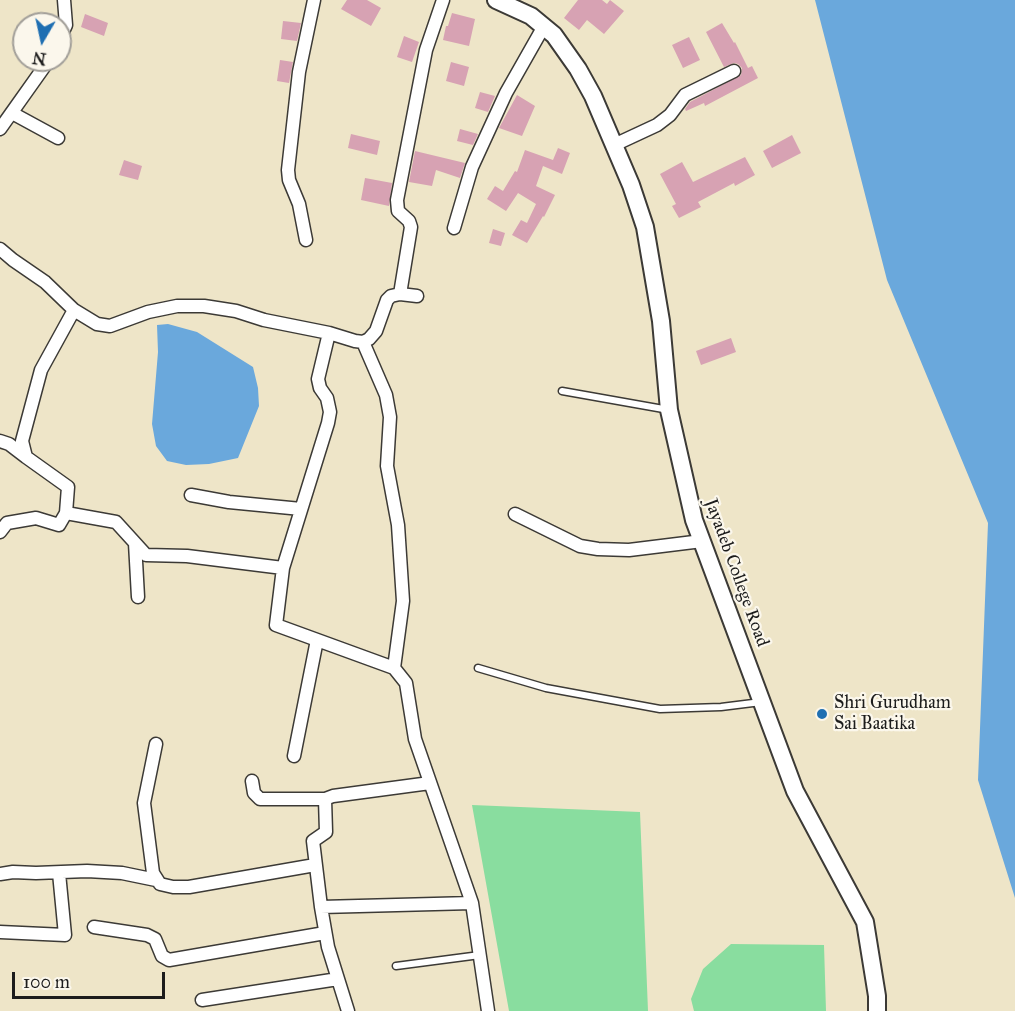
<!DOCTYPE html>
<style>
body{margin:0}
#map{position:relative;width:1015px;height:1011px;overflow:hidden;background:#eee5c8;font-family:"IM FELL Great Primer",serif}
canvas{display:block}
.north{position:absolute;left:12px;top:12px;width:60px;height:60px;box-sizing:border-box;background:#fbf7ec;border:2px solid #a29f99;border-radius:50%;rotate:189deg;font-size:16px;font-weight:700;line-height:24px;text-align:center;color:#1c1c1c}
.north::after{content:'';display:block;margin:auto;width:21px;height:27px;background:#1f6fb2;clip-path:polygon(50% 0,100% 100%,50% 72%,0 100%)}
.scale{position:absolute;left:12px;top:972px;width:153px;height:27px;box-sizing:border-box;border:3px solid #1c1c1c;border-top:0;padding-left:8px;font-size:18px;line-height:21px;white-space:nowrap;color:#1c1c1c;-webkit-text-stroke:4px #fbf7ec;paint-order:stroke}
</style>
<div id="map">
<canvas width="1015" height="1011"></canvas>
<div class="north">N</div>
<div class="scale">100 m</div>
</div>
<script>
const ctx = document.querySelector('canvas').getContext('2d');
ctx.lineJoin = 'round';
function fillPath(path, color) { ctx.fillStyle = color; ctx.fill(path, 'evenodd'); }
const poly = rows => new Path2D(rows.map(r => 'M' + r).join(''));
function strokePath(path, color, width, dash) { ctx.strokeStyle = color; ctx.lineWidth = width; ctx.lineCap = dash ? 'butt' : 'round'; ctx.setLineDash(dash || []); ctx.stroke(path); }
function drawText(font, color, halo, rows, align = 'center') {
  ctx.font = font + ' "IM FELL Great Primer",serif'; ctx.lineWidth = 4.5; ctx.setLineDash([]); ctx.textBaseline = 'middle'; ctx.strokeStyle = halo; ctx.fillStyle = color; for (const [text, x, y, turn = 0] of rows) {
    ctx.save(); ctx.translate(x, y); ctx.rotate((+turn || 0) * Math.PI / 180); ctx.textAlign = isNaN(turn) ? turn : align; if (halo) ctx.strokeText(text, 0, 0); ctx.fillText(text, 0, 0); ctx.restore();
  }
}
fillPath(poly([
 [472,805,640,812,648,1011,509,1011],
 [731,944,824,945,826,1011,694,1011,691,999,703,969]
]), '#89dd9f');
fillPath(poly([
 [815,0,1015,0,1015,898,978,780,988,523,887,280],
 [168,324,197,332,253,367,258,388,259,406,238,458,209,464,186,465,167,461,156,446,152,424,158,352,157,325]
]), '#6aa8dc');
fillPath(poly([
 [347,0,367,0,381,8,371,26,341,9],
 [578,0,602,0,607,4,610,0,624,11,604,34,587,20,579,30,564,18],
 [452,13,475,19,469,46,443,40,446,26,448,26],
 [85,14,108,23,104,36,81,27],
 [283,21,301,23,297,41,281,39],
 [722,23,734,43,735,42,748,68,752,66,758,78,705,106,704,103,686,111,685,109,690,102,741,75,742,68,738,64,734,63,724,67,706,32],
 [404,36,419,42,412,62,397,57],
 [689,37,700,60,683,68,672,45],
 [280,60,293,62,289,83,277,81],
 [451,62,469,67,464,86,446,81],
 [480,92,495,96,488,112,475,108],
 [517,95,535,106,522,136,499,128],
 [460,129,478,134,473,145,457,141],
 [351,134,380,141,377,155,348,148],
 [792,135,801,153,772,168,763,151],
 [558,148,570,153,562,174,543,166,536,186,555,195,544,217,543,216,527,243,512,235,521,220,527,223,536,204,518,193,506,211,487,199,495,186,503,191,515,171,517,172,525,150,553,160],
 [415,151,465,163,460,178,436,170,432,186,409,182],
 [745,157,755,175,735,186,734,183,698,202,701,207,679,218,672,206,676,204,660,174,682,162,693,182],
 [124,160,142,166,138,180,119,175],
 [365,178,392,183,389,206,361,200],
 [493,229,505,233,501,246,489,243],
 [731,338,736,352,701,365,696,351]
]), '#d7a2b3');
const lane = poly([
 [562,391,669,410],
 [478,668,546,688,660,709,721,707,761,702],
 [396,966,480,955]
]);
const street = poly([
 [60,38,66,25,64,0],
 [12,113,58,138],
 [0,129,49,60],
 [614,145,657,125,670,115,685,95,734,71],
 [454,228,472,167,506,93,544,26],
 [306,240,299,204,289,180,288,170,299,72,314,0],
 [0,249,13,260,45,282,74,310,97,324,110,326,148,312,177,306,204,306,236,311,264,320,329,333,355,341,363,342,369,339,376,331,387,300,391,296,400,294,417,296],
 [400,294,411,227,409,221,398,211,397,200,426,50,443,0],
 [363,342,386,395,390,417,387,466,398,525,403,601,394,668],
 [0,441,9,444,26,457],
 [191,495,229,502,301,509],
 [66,513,116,522,146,555,187,556,283,568,328,423,330,412,327,398,320,388,318,379,329,333],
 [515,514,580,546,598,549,629,550,702,541],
 [0,532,7,523,36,518,59,525,66,513,68,487,26,457,22,441,41,370,74,310],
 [135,543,138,597],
 [283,568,276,625,394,668,406,683,415,739,472,903,321,907,313,841,326,832,325,799,333,796,430,783],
 [156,744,144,803,153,873,160,884,173,887,189,887,315,865],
 [294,756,317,640],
 [252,781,254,793,260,799,325,799],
 [0,874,13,872,36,873,87,871,122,873,156,880],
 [472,903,488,1011],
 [321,907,328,947,348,1011],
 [94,927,147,935,155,939,162,956,169,960,325,933],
 [0,932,65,935,59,873],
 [202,1000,338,979]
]);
const secondary = poly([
 [496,0,531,16,554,35,578,69,593,96,631,185,645,227,661,321,669,410,694,520,795,791,865,922,877,996,877,1011]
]);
strokePath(lane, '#3c3a36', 9);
strokePath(street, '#3c3a36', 15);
strokePath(secondary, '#3c3a36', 20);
strokePath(lane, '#fff', 6);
strokePath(street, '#fff', 12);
strokePath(secondary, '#fff', 16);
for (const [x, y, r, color] of [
 [822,714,6,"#1f6fb2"]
]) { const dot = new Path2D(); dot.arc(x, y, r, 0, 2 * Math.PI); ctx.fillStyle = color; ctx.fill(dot); strokePath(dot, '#fbf7ec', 2); }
drawText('18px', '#1c1c1c', '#fbf7ec', [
 ["Jayadeb College Road",736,573,70]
]);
drawText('18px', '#1c1c1c', '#fbf7ec', [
 ["Shri Gurudham",834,704],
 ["Sai Baatika",834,725]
], 'left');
</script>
